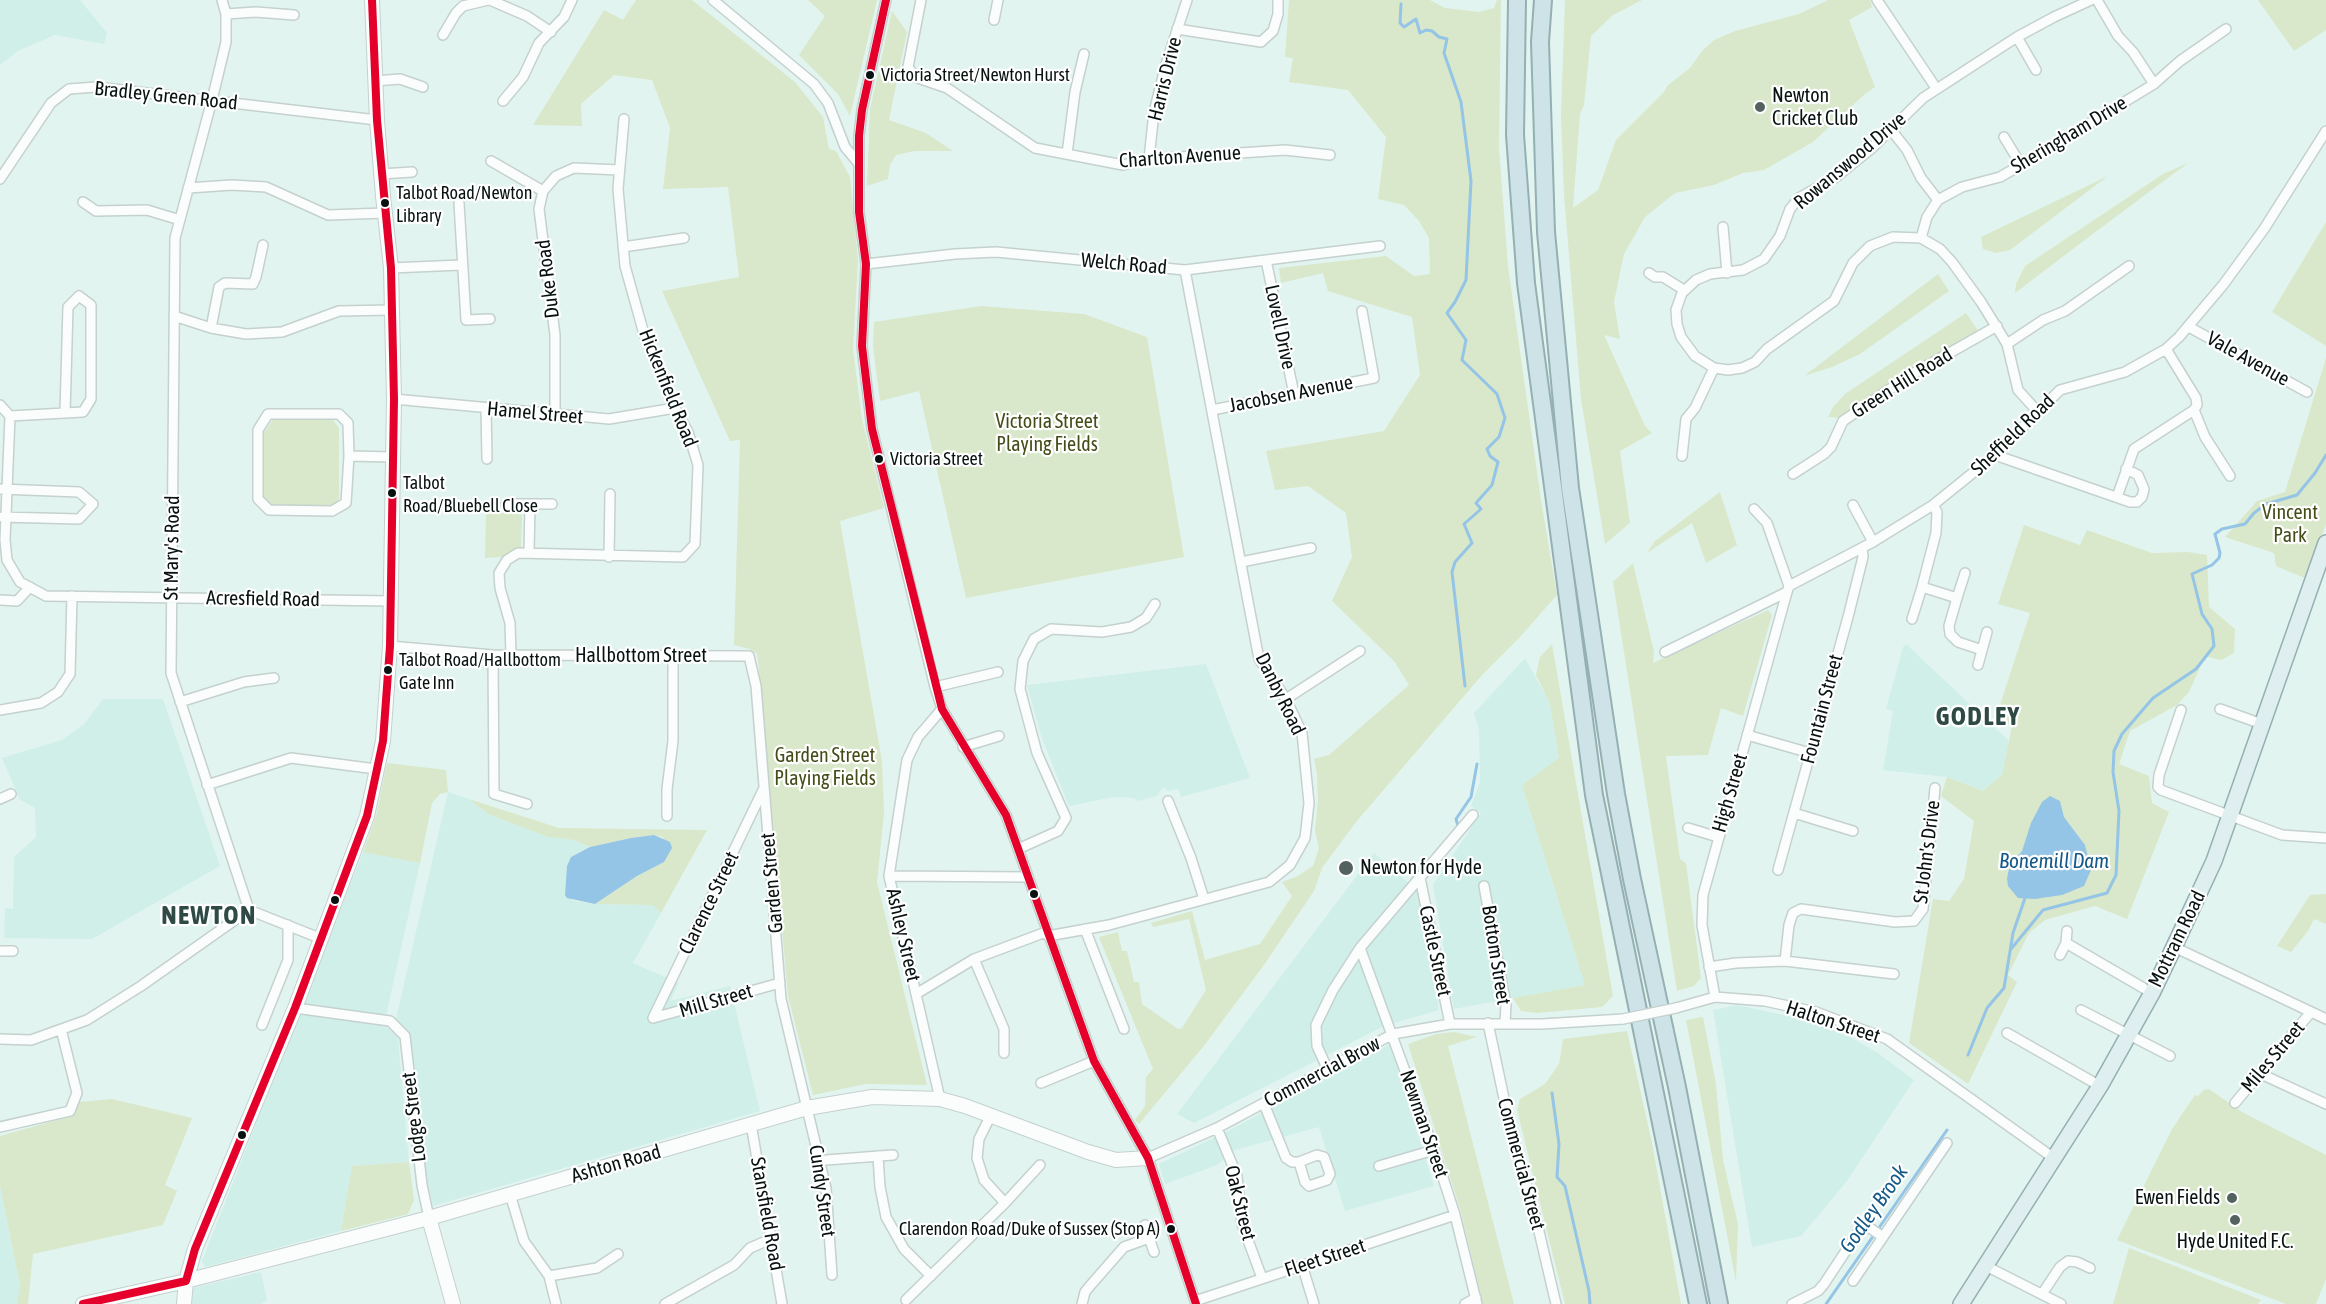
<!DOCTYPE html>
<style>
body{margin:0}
canvas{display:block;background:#e2f4f0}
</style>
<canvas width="2326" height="1304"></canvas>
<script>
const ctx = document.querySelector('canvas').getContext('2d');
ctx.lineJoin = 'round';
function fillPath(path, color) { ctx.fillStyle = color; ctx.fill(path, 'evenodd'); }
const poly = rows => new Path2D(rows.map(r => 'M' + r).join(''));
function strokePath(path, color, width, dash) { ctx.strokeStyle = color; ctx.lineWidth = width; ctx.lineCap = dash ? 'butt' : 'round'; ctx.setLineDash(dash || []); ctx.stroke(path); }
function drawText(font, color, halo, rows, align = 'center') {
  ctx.font = font + ' "Asap Condensed",sans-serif'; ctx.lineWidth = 4.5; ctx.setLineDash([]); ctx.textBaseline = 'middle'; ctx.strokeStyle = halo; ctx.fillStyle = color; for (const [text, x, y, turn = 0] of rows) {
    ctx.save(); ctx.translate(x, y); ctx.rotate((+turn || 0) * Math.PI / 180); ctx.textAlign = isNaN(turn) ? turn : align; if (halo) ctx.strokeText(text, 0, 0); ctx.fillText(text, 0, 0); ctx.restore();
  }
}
fillPath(poly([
 [0,0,80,0,107,33,104,44,55,35,18,51,0,65],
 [1906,644,2009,741,2002,775,1983,791,1947,777,1883,770,1893,711,1886,709,1903,647],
 [1525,658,1550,704,1559,759,1522,785,1585,985,1454,1009,1433,885,1481,813,1471,806,1480,782,1479,729,1474,713],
 [1206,664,1250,778,1181,797,1178,789,1168,791,1163,787,1157,796,1138,801,1134,798,1114,797,1069,806,1041,736,1027,685],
 [103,699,163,699,220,866,92,939,4,938,5,908,13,909,14,857,36,837,35,808,20,800,2,758,62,740,84,724],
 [448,792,469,799,488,814,548,837,574,840,590,847,571,857,567,866,565,895,574,901,595,904,653,905,661,913,633,963,679,983,670,1001,730,986,760,1111,433,1206,427,1180,412,1045,407,1032,396,1019],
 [363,852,420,863,384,1025,398,1037,409,1162,352,1166,341,1231,205,1267,202,1261],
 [1374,853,1421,894,1439,1010,1384,1026,1194,1123,1177,1114],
 [1737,1005,1812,1021,1852,1038,1878,1053,1914,1080,1847,1181,1801,1236,1752,1247,1713,1010],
 [1390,1044,1434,1186,1345,1211,1319,1127,1235,1150,1217,1165,1165,1184,1159,1164,1230,1130],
 [0,1186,20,1286,17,1304,0,1304],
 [261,1272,267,1300,261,1304,192,1304,193,1288]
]), '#d0efe9');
fillPath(poly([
 [636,0,692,0,795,82,823,117,829,149,836,151,850,177,858,260,853,349,862,419,884,508,840,521,882,761,884,813,877,882,927,1085,866,1084,813,1095,788,996,758,660,757,654,750,649,734,645,740,440,730,441,662,291,739,277,728,187,663,189,670,128,652,80,614,75,581,104,582,126,533,125,604,10,623,20],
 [808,0,877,0,850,116,838,94,799,55,825,16],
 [1289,0,1430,0,1445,8,1479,12,1494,8,1497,0,1501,0,1499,148,1508,266,1541,500,1557,595,1519,638,1482,675,1356,822,1322,868,1314,891,1264,965,1203,1047,1139,1124,1135,1120,1145,1106,1146,1077,1153,1069,1099,937,1118,932,1122,951,1127,951,1134,982,1139,982,1142,1004,1178,1029,1182,1028,1206,990,1189,919,1153,927,1151,923,1192,911,1205,960,1260,944,1292,896,1282,882,1296,877,1313,866,1319,848,1315,830,1318,801,1317,774,1314,759,1329,755,1409,685,1394,661,1332,601,1352,557,1346,513,1308,486,1275,490,1266,451,1384,431,1420,375,1412,317,1328,291,1323,273,1281,283,1279,268,1386,256,1414,276,1430,274,1429,238,1419,221,1404,205,1378,199,1386,137,1348,90,1289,82,1293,58,1285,57],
 [1565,0,1642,0,1613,15,1591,36,1584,105,1580,114,1573,208,1598,190,1616,140,1664,92,1667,86,1690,68,1702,51,1714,40,1735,31,1799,14,1828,0,1870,0,1872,7,1849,20,1875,87,1866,93,1813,142,1764,170,1743,173,1714,185,1675,193,1645,217,1624,254,1614,302,1620,339,1604,335,1645,426,1652,433,1620,451,1630,523,1605,544,1581,399,1564,195,1561,116],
 [2258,0,2326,0,2326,30,2294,51],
 [892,11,907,32,889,120,926,133,953,151,915,151,896,155,890,165,888,179,867,186,870,109],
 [2188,163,2098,230,2015,293,2016,284,2025,266,2163,174],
 [2108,176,2010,250,1996,253,1983,249,1981,237],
 [2326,222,2326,346,2272,312],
 [1938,274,1949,291,1860,354,1832,367,1804,376],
 [981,306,1084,314,1147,337,1184,557,966,598,919,391,880,401,873,347,874,322],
 [1966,313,1979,332,1841,418,1828,417,1833,407,1845,394],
 [2326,358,2326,524,2307,579,2276,566,2274,553,2225,537,2257,501,2285,492],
 [273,419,332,419,339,428,339,499,333,506,270,506,263,498,264,433],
 [1720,492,1737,545,1706,563,1692,523,1647,553,1655,541],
 [486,513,518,513,522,515,521,547,502,557,485,558],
 [2024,525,2080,545,2087,530,2152,553,2188,552,2207,555,2209,607,2235,629,2234,653,2221,660,2205,656,2189,692,2177,705,2130,731,2119,764,2149,776,2152,803,2169,812,2127,919,2095,906,2045,920,2029,933,2008,975,2017,982,1968,1084,1909,1043,1933,899,1949,901,1964,879,1974,821,1941,796,1947,777,1983,791,2002,775,2012,726,1997,714,2030,613,1998,604],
 [2064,817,2085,845,2010,865,2022,851],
 [1633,563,1654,652,1653,663,1768,610,1772,615,1743,716,1721,708,1708,755,1666,756,1680,859,1686,863,1701,978,1694,986,1677,991,1613,582],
 [1552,644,1613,996,1602,1007,1537,1013,1521,1011,1513,998,1585,985,1522,785,1559,758,1550,704,1536,675,1540,657],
 [387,763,446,770,448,792,440,794,432,803,420,863,363,852,376,816],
 [469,799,559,828,707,830,661,913,653,905,595,904,637,876,664,862,663,837,654,835,631,838,590,847,574,840,548,837,488,814],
 [2326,894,2326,924,2314,919,2308,931,2291,952,2277,946,2310,895],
 [1703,1017,1716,1084,1723,1160,1738,1224,1736,1282,1686,1020],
 [1627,1031,1652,1143,1681,1304,1565,1304,1517,1110,1520,1099,1545,1084,1559,1064,1563,1039],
 [1454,1032,1477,1037,1448,1046,1514,1304,1483,1304,1461,1212,1408,1044,1436,1034],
 [2209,1089,2242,1112,2326,1155,2326,1279,2316,1304,2286,1304,2117,1240,2172,1129,2195,1095,2198,1096,2204,1090],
 [112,1099,192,1118,165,1185,177,1191,163,1225,33,1254,28,1304,17,1304,20,1285,0,1186,0,1136,71,1116,79,1102],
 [409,1162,414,1200,408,1214,341,1231,352,1166],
 [2129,1248,2261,1300,2258,1304,2113,1304]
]), '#d9e8ca');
fillPath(poly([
 [2050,796,2060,801,2064,817,2085,845,2091,870,2084,886,2062,895,2035,899,2018,898,2008,886,2007,878,2010,865,2022,851,2031,823,2042,802],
 [654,835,670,842,672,848,664,862,637,876,595,904,567,898,565,895,567,866,571,857,590,847,631,838]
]), '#94c4e6');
strokePath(poly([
 [1401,4,1400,23,1404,27,1416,19,1420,33,1426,30,1432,31,1439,37,1447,39,1444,53,1461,102,1471,181,1466,280,1455,302,1447,313,1466,340,1462,360,1497,394,1505,418,1499,437,1487,449,1490,456,1498,462,1492,485,1476,503,1481,509,1464,524,1472,543,1455,562,1452,572,1465,686],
 [1459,829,1456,819,1471,797,1477,764],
 [2011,949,2043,910,2107,893,2116,875,2119,811,2113,772,2114,751,2122,734,2153,698,2196,669,2214,646,2212,629,2202,614,2192,574,2212,565,2219,558,2220,553,2215,534,2222,529,2245,524,2254,513,2266,504,2297,495,2315,473,2326,455],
 [1968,1055,1987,1008,2004,988,2013,933,2025,898],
 [1552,1093,1559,1144,1557,1177,1565,1186,1589,1291,1590,1304],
 [1826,1304,1947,1130]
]), '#94c4e6', 3);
const street = poly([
 [222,0,226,14,226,42,212,100,175,238,171,673,249,910,322,939],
 [490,0,527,16,551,32],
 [713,0,814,84,828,103,845,147,859,164],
 [886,0,862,110,859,136,859,212,866,264,862,346,872,429,935,687,942,709,1006,815,1094,1061,1148,1158,1196,1304],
 [921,0,908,67,915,77,947,88,1035,148,1123,165,1149,159,1285,150,1330,155],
 [1877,0,1936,88],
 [2097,0,2118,36,2133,52,2154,84],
 [226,14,256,12,294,15],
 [994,20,998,0],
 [1177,29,1261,42,1273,31,1278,14,1278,0],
 [443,35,456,13,463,6,488,0],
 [2017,37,2036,70],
 [375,81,400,79,423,87],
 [503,101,523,77,539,43,564,17,572,0],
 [1892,131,1907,150,1921,178,1938,200],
 [2004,137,2021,165],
 [1067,154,1075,92,1084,54],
 [1149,159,1154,112,1166,64,1187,0],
 [491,161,543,191],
 [381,174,412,172],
 [0,179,51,103,69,89,96,87,377,120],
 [188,188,232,185,266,187,328,215,385,213],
 [83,202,96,211,147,210,180,220],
 [459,203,466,320,490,319],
 [1723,227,1727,273],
 [1921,238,1927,217,1938,200,1962,187,2000,177,2021,165,2154,84,2180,61,2226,29],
 [623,247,684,238],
 [1266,260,1294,394],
 [866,264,955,254,996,252,1185,270,1380,246],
 [391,268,461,265],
 [1649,273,1655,277,1663,277,1684,290],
 [174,316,211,328,246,334,282,332,339,311,392,310],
 [2189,327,2307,392],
 [211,328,219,287,225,283,253,284,256,277,263,245],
 [2007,344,2043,320,2065,311,2129,266],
 [2166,349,2196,398,2197,405,2194,410,2205,437,2230,476],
 [394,399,609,419,675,408],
 [0,405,10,416],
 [486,408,487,459],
 [1212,410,1374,378,1362,311],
 [2038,412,2018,390,2007,344,1981,302,1952,262,1940,249,1921,238,1893,237,1870,246,1853,263,1834,301,1767,349,1755,362,1742,368,1728,370,1714,368,1695,356,1681,337,1677,324,1676,310,1682,293,1696,280,1710,274,1743,270,1764,259,1780,236,1790,209,1799,198,1836,177,1872,148,1923,98,2017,37,2054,17,2091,0],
 [555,415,555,335,539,209,543,191,556,176,574,168,619,170],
 [10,416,5,540,7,560,20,582,46,596,391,601],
 [10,416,83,412,91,399,91,305,79,296,68,307,65,413],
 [1995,455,2130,502,2137,502,2142,497,2144,489,2138,475,2126,469],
 [349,456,348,423,339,414,268,414,258,430,258,499,269,510,332,511,346,503,349,456,393,457],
 [1682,456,1686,419,1695,408,1714,368],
 [1793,474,1824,454,1831,447,1843,421,1909,376,1997,326],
 [0,489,79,492,93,504,79,519,2,517],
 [2117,497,2134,449,2194,410],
 [506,504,552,504],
 [1853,505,1873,542],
 [1933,505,1937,512,1936,533,1922,587,1957,598,1949,626,1950,634,1958,642,1982,650],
 [1754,509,1767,523,1789,586],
 [529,552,530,504],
 [609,557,610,494],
 [1241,562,1311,548],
 [1957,598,1965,573],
 [0,600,17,601,30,587],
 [1912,619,1922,587],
 [390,646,493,655,749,656,756,686,781,999,826,1188,832,1275],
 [1665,652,1787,592,1789,586,1873,542,1933,505,1995,455,2060,390,2125,372,2166,349,2179,337,2223,285,2264,229,2326,131],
 [493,655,494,794,527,804],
 [511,655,510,623,500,588,499,573,507,560,518,553,683,557,695,544,698,465,688,432,675,408,644,334,625,266,618,189,624,119],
 [1978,665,1987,632],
 [935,687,998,672],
 [1286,699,1360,651],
 [180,702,244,682,274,678],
 [2220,709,2262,724],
 [0,710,41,703,58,692,70,674,72,596],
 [2181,710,2159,775,2158,787,2161,790,2282,835,2326,838],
 [1747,735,1810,753],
 [963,747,999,736],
 [207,785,291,758,376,769],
 [0,799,11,794],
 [1168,801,1191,858,1204,899],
 [1794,813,1853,831],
 [667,816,667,789,673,741,673,656],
 [1688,828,1718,837],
 [1018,849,1058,831,1066,818,1037,753,1020,689,1023,661,1034,639,1051,629,1102,632,1131,627,1146,618,1155,604],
 [1778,870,1848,617,1863,557,1862,548],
 [889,876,1027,877],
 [1420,878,1450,1024],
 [1484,886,1506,1005,1505,1023],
 [1085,929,1124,1029],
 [1048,936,1109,925,1269,882,1290,865,1305,838,1309,803,1302,733,1286,699,1259,659,1185,270],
 [2066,943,2152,993],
 [2174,947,2326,1019],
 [1360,948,1434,1150,1455,1215,1477,1304],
 [0,951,13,951],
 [2060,955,2066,943,2067,931],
 [974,959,1004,1029,1004,1053],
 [1785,961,1789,925,1793,913,1801,909,1895,922,1914,921,1923,909,1935,788],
 [1709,967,1736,963,1785,961,1894,974],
 [916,994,974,959,1046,932],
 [1715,997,1702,925,1703,895,1787,592],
 [295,1008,390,1021,405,1036,422,1185,429,1218],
 [1676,1008,1715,997,1765,1001,1816,1012,1887,1039,2055,1159],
 [2081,1010,2170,1056],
 [653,1018,763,790],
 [653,1018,780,983],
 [1488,1023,1509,1122,1537,1223,1556,1304],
 [262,1025,288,960,288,925],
 [2007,1033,2100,1086],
 [0,1039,31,1040,87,1020,141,986,249,910],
 [1327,1068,1317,1046,1316,1025,1333,990,1360,948,1473,815],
 [2261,1074,2326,1104],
 [1041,1083,1094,1061],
 [940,1099,889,876,907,760,918,737,942,709],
 [2235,1103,2311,1012],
 [1264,1104,1286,1158,1292,1162,1299,1162,1317,1155,1324,1157,1330,1174,1327,1180,1309,1186,1305,1182,1299,1162],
 [751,1124,782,1304],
 [0,1127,70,1111,77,1093,61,1029],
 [1217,1128,1237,1176,1242,1224,1262,1278],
 [878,1156,880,1187,886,1217,904,1249,931,1276],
 [1148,1158,1217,1128,1393,1034,1450,1024,1542,1024,1623,1019],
 [826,1160,893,1155],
 [1379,1166,1434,1150],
 [510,1194,524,1241,549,1276,556,1304],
 [1005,1203,1040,1165],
 [1149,1238,1154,1252],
 [1302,1265,1314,1304],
 [1984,1265,2061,1304],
 [549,1276,597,1268,618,1254],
 [1853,1281,1947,1143],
 [2042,1294,2060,1267,2068,1261,2077,1262,2090,1268],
 [906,1300,1005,1203,984,1180,977,1158,979,1139,991,1115],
 [1195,1301,1455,1215],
 [665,1304,734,1265,750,1248,771,1239],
 [1082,1304,1085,1292,1089,1287,1124,1247,1149,1238,1145,1225],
 [1465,1304,1476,1298],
 [1792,1304,1818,1291,1824,1284,1861,1228,1867,1226,1883,1237]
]);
const secondary = poly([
 [429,1218,453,1304],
 [83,1304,186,1281,429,1218,807,1108,872,1097,940,1099,965,1106,1088,1152,1116,1160,1148,1158],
 [184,1304,186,1281,195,1249,295,1008,367,816,383,741,390,646,394,399,391,268,383,196,377,120,372,0]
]);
const primary = poly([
 [1961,1304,2100,1086,2152,993,2174,947,2214,861,2326,543]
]);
const highway = poly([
 [1517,0,1515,135,1526,283,1594,795,1698,1304],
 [1543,0,1540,42,1546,232,1570,488,1616,794,1632,879,1677,1087,1719,1304]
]);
strokePath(street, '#c4d1ce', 12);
strokePath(secondary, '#c4d1ce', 16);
strokePath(primary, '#94b0b2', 18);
strokePath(highway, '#94b0b2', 20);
strokePath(street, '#fbfdfd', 9);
strokePath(secondary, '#fbfdfd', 14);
strokePath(primary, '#dfeeef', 15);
strokePath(highway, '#cee3e7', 16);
const streetBridge = poly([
 [1623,1019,1676,1008]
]);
strokePath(streetBridge, '#c4d1ce', 12, []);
strokePath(streetBridge, '#fbfdfd', 9);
strokePath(poly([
 [886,0,862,110,859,136,859,212,866,264,862,346,872,429,942,709,1006,815,1094,1061,1148,1158,1196,1304],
 [83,1304,186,1281,195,1249,295,1008,367,816,383,741,390,646,394,399,391,268,377,120,372,0]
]), '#e4002b', 8);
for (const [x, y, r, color] of [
 [870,75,5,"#081311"],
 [1760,107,6,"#54625f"],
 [385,203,5,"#081311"],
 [879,459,5,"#081311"],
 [392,493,5,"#081311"],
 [388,670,5,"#081311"],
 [1346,868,8,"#54625f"],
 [1034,894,5,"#081311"],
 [335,900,5,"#081311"],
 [242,1135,5,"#081311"],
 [2232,1198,6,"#54625f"],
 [2235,1220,6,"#54625f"],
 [1171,1229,5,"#081311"]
]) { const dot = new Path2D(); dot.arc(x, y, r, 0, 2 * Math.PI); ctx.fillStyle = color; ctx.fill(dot); strokePath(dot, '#fff', 2); }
drawText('18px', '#081311', '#fff', [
 ["Victoria Street/Newton Hurst",881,75],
 ["Talbot Road/Newton",396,193],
 ["Library",396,216],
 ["Victoria Street",890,459],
 ["Talbot",403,483],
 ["Road/Bluebell Close",403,506],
 ["Talbot Road/Hallbottom",399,660],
 ["Gate Inn",399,683],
 ["Clarendon Road/Duke of Sussex (Stop A)",1160,1229,"right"]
], 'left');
drawText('20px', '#081311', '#fff', [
 ["Harris Drive",1165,79,-76],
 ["Bradley Green Road",166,96,6],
 ["Sheringham Drive",2069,135,-31],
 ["Charlton Avenue",1180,157,-4],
 ["Rowanswood Drive",1850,161,-40],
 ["Welch Road",1124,264,5],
 ["Duke Road",548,279,-97],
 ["Lovell Drive",1280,327,78],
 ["Vale Avenue",2248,359,29],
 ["Green Hill Road",1902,383,-32],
 ["Hickenfield Road",668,388,68],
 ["Jacobsen Avenue",1291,394,-11],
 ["Hamel Street",535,413,5],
 ["Sheffield Road",2013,435,-44],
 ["St Mary's Road",172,548,-89],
 ["Acresfield Road",263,599,1],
 ["Hallbottom Street",641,656],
 ["Danby Road",1280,694,64],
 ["Fountain Street",1822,709,-75],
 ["High Street",1730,793,-74],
 ["St John's Drive",1927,852,-83],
 ["Garden Street",772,883,-95],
 ["Clarence Street",709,903,-64],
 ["Ashley Street",903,935,77],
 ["Mottram Road",2177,939,-64],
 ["Castle Street",1435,951,78],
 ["Bottom Street",1496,955,81],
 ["Mill Street",716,1001,-16],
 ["Halton Street",1833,1022,18],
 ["Miles Street",2273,1057,-50],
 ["Commercial Brow",1322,1072,-28],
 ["Lodge Street",414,1117,-97],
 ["Newman Street",1424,1124,71],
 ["Ashton Road",616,1164,-16],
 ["Commercial Street",1521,1164,75],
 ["Cundy Street",822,1191,82],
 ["Oak Street",1240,1203,76],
 ["Stansfield Road",767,1214,80],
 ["Fleet Street",1325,1258,-18]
]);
drawText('20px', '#081311', '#fff', [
 ["Newton",1772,96],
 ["Cricket Club",1772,119],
 ["Newton for Hyde",1360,868],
 ["Ewen Fields",2220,1198,"right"],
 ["Hyde United F.C.",2235,1242,"center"]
], 'left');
drawText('20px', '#444d18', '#fff', [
 ["Victoria Street",1047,422],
 ["Playing Fields",1047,445],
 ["Vincent",2290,513],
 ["Park",2290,536],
 ["Garden Street",825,756],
 ["Playing Fields",825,779]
]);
drawText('italic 21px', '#145988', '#fff', [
 ["Bonemill Dam",2054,861],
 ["Godley Brook",1874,1209,-55]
]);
ctx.letterSpacing = '1.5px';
drawText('bold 26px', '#2f4a45', '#fff', [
 ["GODLEY",1978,717],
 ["NEWTON",209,916]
]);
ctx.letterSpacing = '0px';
</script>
